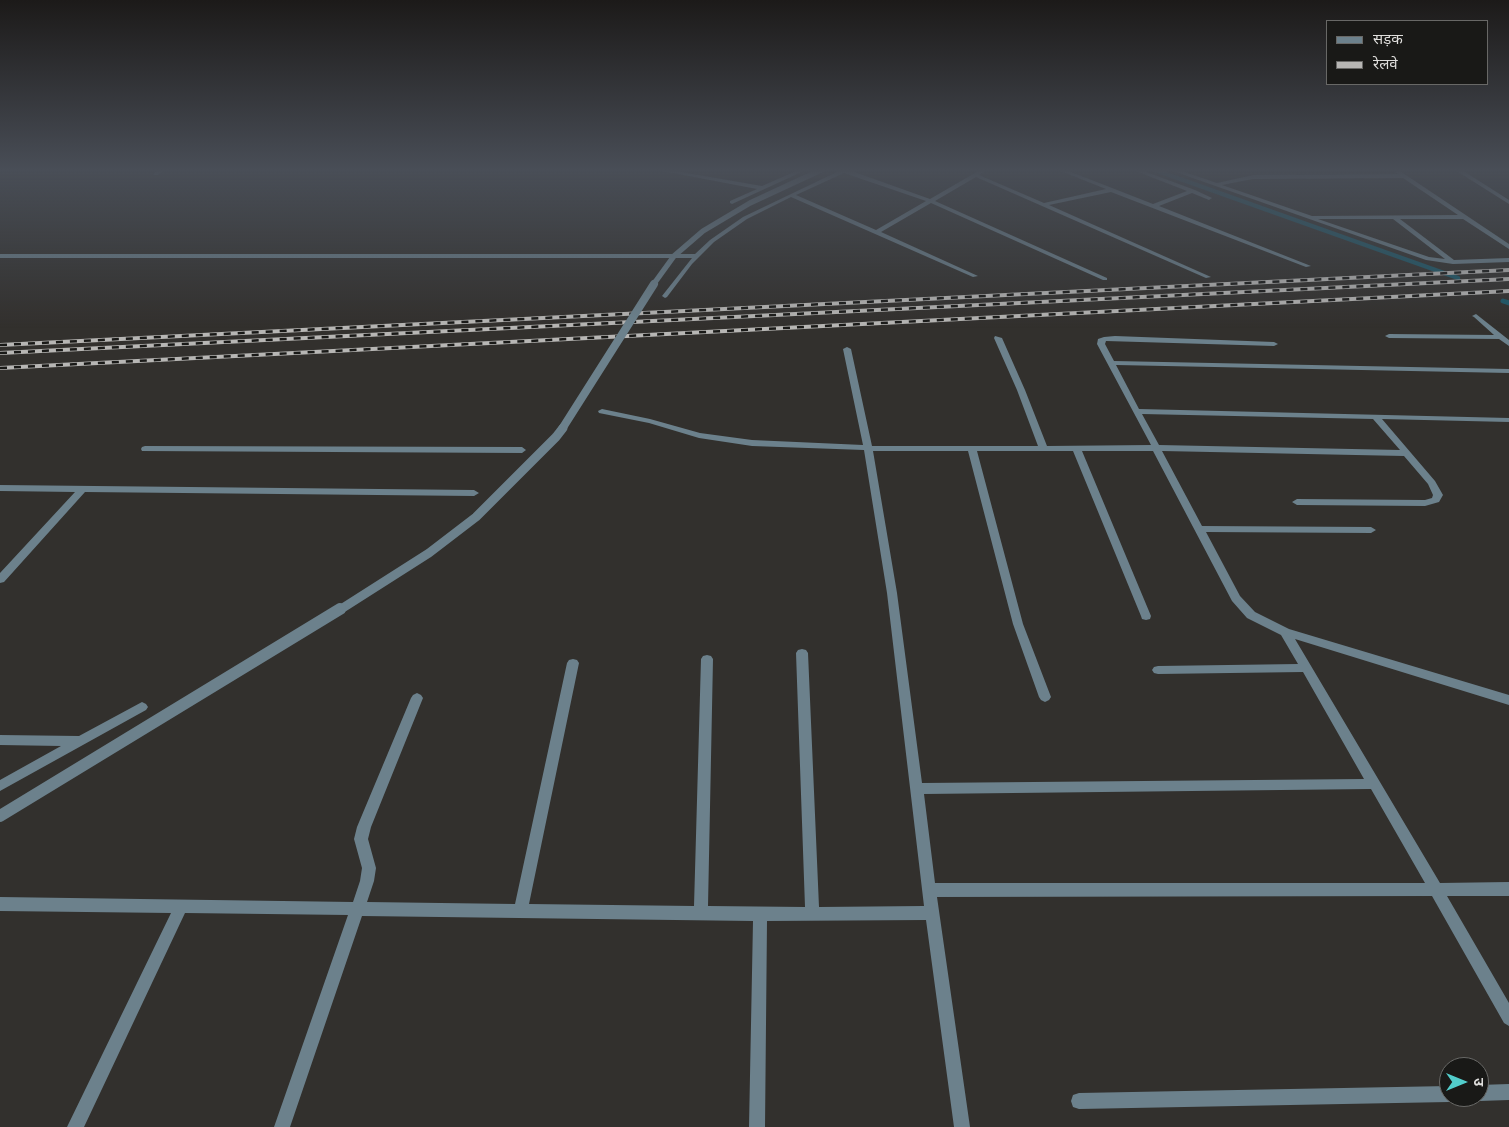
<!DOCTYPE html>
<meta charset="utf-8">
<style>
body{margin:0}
#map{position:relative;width:1509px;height:1127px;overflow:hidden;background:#32302d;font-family:"Varela Round","Noto Sans Devanagari",sans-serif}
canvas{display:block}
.legend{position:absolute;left:1326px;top:20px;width:162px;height:65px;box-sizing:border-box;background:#191917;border:1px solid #686866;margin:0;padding:6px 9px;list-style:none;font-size:15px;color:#dfdedc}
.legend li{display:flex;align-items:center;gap:10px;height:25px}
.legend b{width:25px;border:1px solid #686866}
.north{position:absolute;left:1439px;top:1057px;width:50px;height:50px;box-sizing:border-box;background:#191917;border:1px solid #686866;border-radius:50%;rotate:90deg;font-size:14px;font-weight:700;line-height:20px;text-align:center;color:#dfdedc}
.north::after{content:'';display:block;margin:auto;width:18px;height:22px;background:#52cdcb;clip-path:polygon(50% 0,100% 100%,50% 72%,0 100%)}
</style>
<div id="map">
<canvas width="1509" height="1127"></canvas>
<ul class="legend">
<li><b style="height:6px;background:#6c818c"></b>सड़क</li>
<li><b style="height:6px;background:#b7b6b4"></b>रेलवे</li>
</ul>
<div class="north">उ</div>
</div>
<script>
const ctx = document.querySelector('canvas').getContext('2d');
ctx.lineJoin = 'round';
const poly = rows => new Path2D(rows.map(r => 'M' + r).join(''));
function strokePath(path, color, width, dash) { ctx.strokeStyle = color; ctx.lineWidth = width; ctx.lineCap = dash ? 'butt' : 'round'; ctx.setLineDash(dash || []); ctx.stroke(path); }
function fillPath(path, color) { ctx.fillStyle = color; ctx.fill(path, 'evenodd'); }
strokePath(poly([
 [1155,170,1458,278]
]), '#1c5868', 4.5);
strokePath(poly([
 [1503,301,1509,303]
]), '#1c5868', 5);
fillPath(poly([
 [158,170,164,170,158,175,154,175,153,174,158,170],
 [657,170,670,170,762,186,798,170,806,170,732,204,730,203,730,201,757,189,657,170],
 [841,170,849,170,930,199,980,170,987,170,979,175,1044,203,1106,189,1058,170,1066,170,1153,204,1187,191,1133,170,1141,170,1195,190,1212,198,1209,200,1192,193,1159,206,1311,266,1306,267,1111,192,1049,205,1211,277,1206,278,976,177,935,201,1107,278,1107,280,1103,280,931,203,881,232,978,276,973,277,791,197,747,219,714,242,692,264,667,297,665,298,662,296,692,258,0,258,0,254,695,254,710,240,743,217,841,170],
 [844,173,926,201,876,230,796,195,844,173],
 [1170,170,1179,170,1217,183,1253,175,1398,174,1395,172,1400,171,1509,244,1509,249,1463,219,1400,219,1454,260,1509,258,1509,262,1453,264,1426,260,1170,170],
 [1403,178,1458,215,1312,216,1222,185,1253,179,1403,178],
 [1318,219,1393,219,1445,259,1429,257,1318,219],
 [1455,170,1462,170,1509,200,1509,204,1455,170],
 [1476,314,1509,340,1509,346,1499,339,1389,338,1385,336,1389,334,1494,335,1474,317,1472,316,1476,314],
 [995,336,1002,338,1025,390,1047,446,1151,445,1097,344,1098,339,1104,337,1115,336,1274,342,1278,344,1274,346,1106,341,1105,344,1114,361,1509,369,1509,373,1116,365,1139,409,1509,418,1509,422,1382,419,1435,481,1443,495,1439,502,1425,506,1297,505,1292,502,1297,499,1425,500,1432,498,1433,495,1428,484,1404,456,1162,451,1202,526,1371,527,1376,530,1371,533,1206,532,1240,596,1255,612,1289,629,1509,695,1509,705,1295,639,1440,883,1509,882,1509,896,1447,896,1509,1003,1509,1026,1504,1023,1432,896,937,897,970,1127,954,1127,926,920,767,921,765,1127,749,1127,753,921,362,916,290,1127,274,1127,348,915,185,913,84,1127,67,1127,171,913,0,911,0,897,353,902,360,881,362,868,354,839,357,827,411,698,413,695,417,693,421,695,423,698,371,827,368,839,376,868,374,881,367,902,515,904,567,663,569,660,573,659,577,660,579,663,529,904,694,906,701,659,703,656,707,655,711,656,713,659,708,906,805,907,796,653,798,650,802,649,806,650,808,653,819,907,924,906,887,593,864,450,752,446,699,438,649,423,599,413,598,411,602,409,650,419,700,433,752,440,863,445,843,349,847,347,851,349,872,446,1038,446,1017,390,994,338,995,336],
 [1142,414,1373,419,1400,450,1159,445,1142,414],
 [873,451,968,451,1013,624,1039,697,1041,700,1045,702,1049,700,1051,697,1023,624,977,451,1073,451,1141,616,1142,619,1146,620,1150,619,1151,616,1082,451,1153,451,1232,601,1247,618,1281,635,1298,664,1158,666,1154,667,1152,670,1154,673,1158,674,1303,672,1364,779,922,783,897,593,873,451],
 [1371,789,1425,883,935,883,924,794,1371,789],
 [145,446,522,447,526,450,522,453,142,451,141,449,142,447,145,446],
 [0,485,474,490,479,493,474,496,85,492,4,582,0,583,0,573,75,492,0,491,0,485],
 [142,702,146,704,148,707,146,710,0,791,0,780,61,746,0,745,0,735,79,736,142,702],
 [1509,1084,1509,1100,1479,1101,1472,1097,1479,1097,1479,1085,1509,1084],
 [1449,1086,1449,1097,1456,1097,1455,1100,1449,1102,1079,1109,1073,1107,1071,1101,1073,1095,1079,1093,1449,1086]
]), '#6c818c');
const rail = poly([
 [0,345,1509,270],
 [0,353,1509,279],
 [0,368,1509,291]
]);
strokePath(rail, '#b7b6b4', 4);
strokePath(rail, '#191917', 2.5, [7]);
strokePath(poly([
 [653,285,674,256,703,231,750,203,821,170]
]), '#6c818c', 5.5);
strokePath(poly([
 [562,429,654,284]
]), '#6c818c', 8);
strokePath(poly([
 [338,611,429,553,476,517,556,437,563,428]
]), '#6c818c', 9);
strokePath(poly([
 [0,816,340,609]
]), '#6c818c', 12);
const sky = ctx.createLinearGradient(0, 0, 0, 328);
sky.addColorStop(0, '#1c1a19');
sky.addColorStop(0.52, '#494e57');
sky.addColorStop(1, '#494e5700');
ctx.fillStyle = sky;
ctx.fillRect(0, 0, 1509, 328);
</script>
